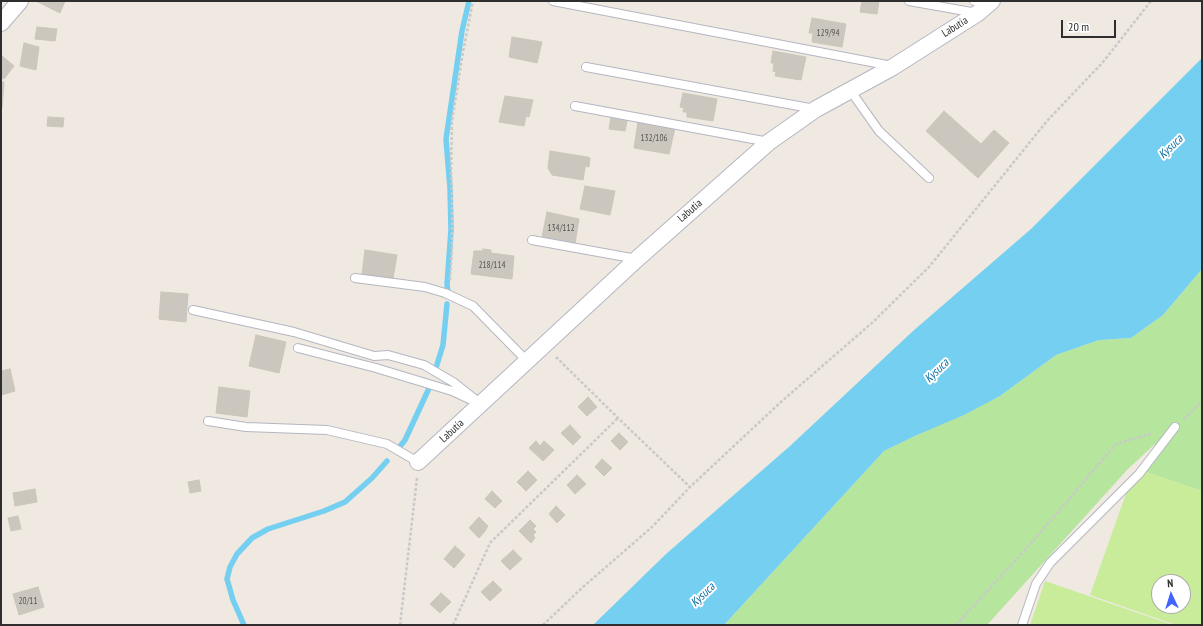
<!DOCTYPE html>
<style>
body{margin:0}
#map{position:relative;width:1203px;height:626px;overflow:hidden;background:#efe9e1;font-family:"PT Sans Narrow",sans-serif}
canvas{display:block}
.frame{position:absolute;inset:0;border:2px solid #2e2e2e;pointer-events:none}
.north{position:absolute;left:1151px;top:574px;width:40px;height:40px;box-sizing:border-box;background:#fff;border:1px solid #ababab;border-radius:50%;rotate:356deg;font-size:11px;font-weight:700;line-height:16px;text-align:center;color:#2e2e2e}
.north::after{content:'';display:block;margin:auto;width:14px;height:18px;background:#4264fb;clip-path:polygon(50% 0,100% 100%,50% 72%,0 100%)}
.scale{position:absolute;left:1061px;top:20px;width:55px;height:18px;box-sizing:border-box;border:2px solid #2e2e2e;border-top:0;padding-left:5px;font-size:12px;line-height:14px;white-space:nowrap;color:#2e2e2e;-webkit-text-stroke:3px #fff;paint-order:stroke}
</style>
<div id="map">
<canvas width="1203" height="626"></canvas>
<div class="frame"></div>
<div class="north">N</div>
<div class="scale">20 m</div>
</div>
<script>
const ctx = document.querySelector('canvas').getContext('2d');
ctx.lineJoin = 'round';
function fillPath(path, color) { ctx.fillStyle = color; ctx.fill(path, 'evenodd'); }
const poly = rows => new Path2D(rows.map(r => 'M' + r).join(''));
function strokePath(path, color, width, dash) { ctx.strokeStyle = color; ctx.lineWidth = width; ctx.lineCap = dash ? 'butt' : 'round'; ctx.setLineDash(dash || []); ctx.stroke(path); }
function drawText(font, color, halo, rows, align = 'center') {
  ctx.font = font + ' "PT Sans Narrow",sans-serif'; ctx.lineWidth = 4; ctx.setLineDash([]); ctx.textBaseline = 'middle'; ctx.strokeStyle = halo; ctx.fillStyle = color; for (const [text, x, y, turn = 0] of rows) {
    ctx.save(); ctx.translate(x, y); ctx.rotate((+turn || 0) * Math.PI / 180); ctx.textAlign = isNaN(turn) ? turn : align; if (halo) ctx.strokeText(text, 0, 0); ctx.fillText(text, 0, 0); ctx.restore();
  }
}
fillPath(poly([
 [1202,269,1202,491,1146,472,1155,444,1127,470,987,625,724,625,884,451,917,435,1000,396,1056,355,1099,340,1131,338,1163,315]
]), '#b6e59e');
fillPath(poly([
 [1146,472,1202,491,1202,625,1176,625,1090,595,1127,491],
 [1159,582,1183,582,1183,606,1159,606],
 [1045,581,1173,625,1030,625]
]), '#c9ec9a');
fillPath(poly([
 [1202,58,1202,269,1163,315,1131,338,1099,340,1056,355,1000,396,964,415,917,435,884,451,724,625,593,625,666,554,790,446,913,331,1031,229]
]), '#75cff0');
strokePath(poly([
 [448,293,447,284,451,230,450,188,446,139,462,31,469,1],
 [435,371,443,345,447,304],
 [398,449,405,440,431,384],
 [244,625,233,600,227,579,230,567,237,554,252,538,268,529,324,511,345,502,372,478,387,461]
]), '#75cff0', 5.5);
const building = poly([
 [36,1,65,1,60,13,36,1],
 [862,1,879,1,877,14,860,12,862,1],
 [812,18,846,24,842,47,812,42,813,33,809,33,812,18],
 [37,27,57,29,55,41,35,39,37,27],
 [512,37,542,42,537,63,509,57,512,37],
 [24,43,39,47,36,70,20,66,24,43],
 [773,51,806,57,801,80,775,76,776,72,773,71,774,63,771,63,773,51],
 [1,55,14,66,4,79,1,77,1,55],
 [1,82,4,82,2,108,1,108,1,82],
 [683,93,717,99,713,121,687,117,687,112,683,112,684,108,680,107,683,93],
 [505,96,533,100,529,117,526,116,524,126,499,122,505,96],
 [944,111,981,144,994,130,1009,143,978,178,926,131,944,111],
 [48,117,64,118,63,127,47,126,48,117],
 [611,117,627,121,625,131,609,129,611,117],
 [638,122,675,128,669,154,634,148,638,122],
 [550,151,556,152,554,162,548,168,550,151],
 [556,152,587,157,583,180,552,175,548,168,554,162,556,152],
 [587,157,590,158,589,167,586,166,587,157],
 [585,186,615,191,610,215,580,209,585,186],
 [547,212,579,219,575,244,542,237,547,212],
 [483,249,491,250,491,253,514,256,512,279,471,274,474,251,483,251,483,249],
 [365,250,397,255,393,278,362,274,365,250],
 [161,292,188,294,186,322,159,319,161,292],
 [256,335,286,342,279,373,249,366,256,335],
 [10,369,15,391,1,395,1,371,10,369],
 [219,387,250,391,247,417,216,413,219,387],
 [588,397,597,407,587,416,578,407,588,397],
 [570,425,581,437,573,445,561,433,570,425],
 [619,433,628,442,620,450,611,441,619,433],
 [536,441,540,446,544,441,554,450,543,461,529,448,536,441],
 [602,459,612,468,604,476,595,467,602,459],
 [528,471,537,480,526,491,517,482,528,471],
 [577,475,586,484,575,494,567,485,577,475],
 [199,480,201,491,190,493,188,482,199,480],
 [35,489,37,502,15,506,13,493,35,489],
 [492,491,502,501,495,508,485,499,492,491],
 [556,506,565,515,557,523,549,514,556,506],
 [18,516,21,529,11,531,8,518,18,516],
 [479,517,488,526,486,529,486,530,479,538,469,528,479,517],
 [530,520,536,526,533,529,536,532,533,535,535,538,531,543,519,531,530,520],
 [455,546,465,555,454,568,444,559,455,546],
 [513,550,522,559,510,570,501,561,513,550],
 [493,581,502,590,490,601,481,592,493,581],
 [38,587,44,607,19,615,13,594,38,587],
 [441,593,451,602,440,613,430,604,441,593]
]);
fillPath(building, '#cbc7bf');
strokePath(building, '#cbc5ba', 1);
const service = poly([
 [553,1,892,66],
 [909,1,977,13],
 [974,1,987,5],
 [586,67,815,109],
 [850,90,879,131,929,178],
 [575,106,769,142],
 [532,240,637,259],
 [355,278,425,287,445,293,473,306,527,361],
 [193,310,294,332,374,356,388,355,424,365,453,382,481,404],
 [298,348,376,368,452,391,469,399],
 [208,421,246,427,327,430,387,444,418,462],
 [1022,625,1036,584,1050,563,1139,474,1175,427]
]);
const minor = poly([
 [1,23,20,1],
 [418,462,637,259,769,142,816,109,893,67,978,13,992,1]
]);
strokePath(service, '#b4b7c1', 10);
strokePath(minor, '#b4b7c1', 18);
strokePath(poly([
 [450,280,452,246,452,197,451,175,452,121,463,52,473,1],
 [556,357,618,418,690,487],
 [1184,419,1202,401],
 [400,625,417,478],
 [453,625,490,543,618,418],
 [543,625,583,587,652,527,690,487,782,401,873,322,929,267,1047,121,1103,62,1151,1],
 [956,625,1034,540,1116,444,1153,433]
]), '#c9c9c9', 2.5, [3, 2]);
strokePath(service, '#fff', 8);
strokePath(minor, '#fff', 16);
drawText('9px', '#555452', null, [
 ["129/94",828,33],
 ["132/106",654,138],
 ["134/112",561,228],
 ["218/114",492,265],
 ["20/11",28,601]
]);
drawText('11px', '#2e2e2e', '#fff', [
 ["Labutia",955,27,-32],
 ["Labutia",690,211,-41],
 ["Labutia",452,431,-43]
]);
drawText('italic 12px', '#0d6fa3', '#fff', [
 ["Kysuca",1171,147,-44],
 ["Kysuca",937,371,-44],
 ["Kysuca",703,595,-44]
]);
</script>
